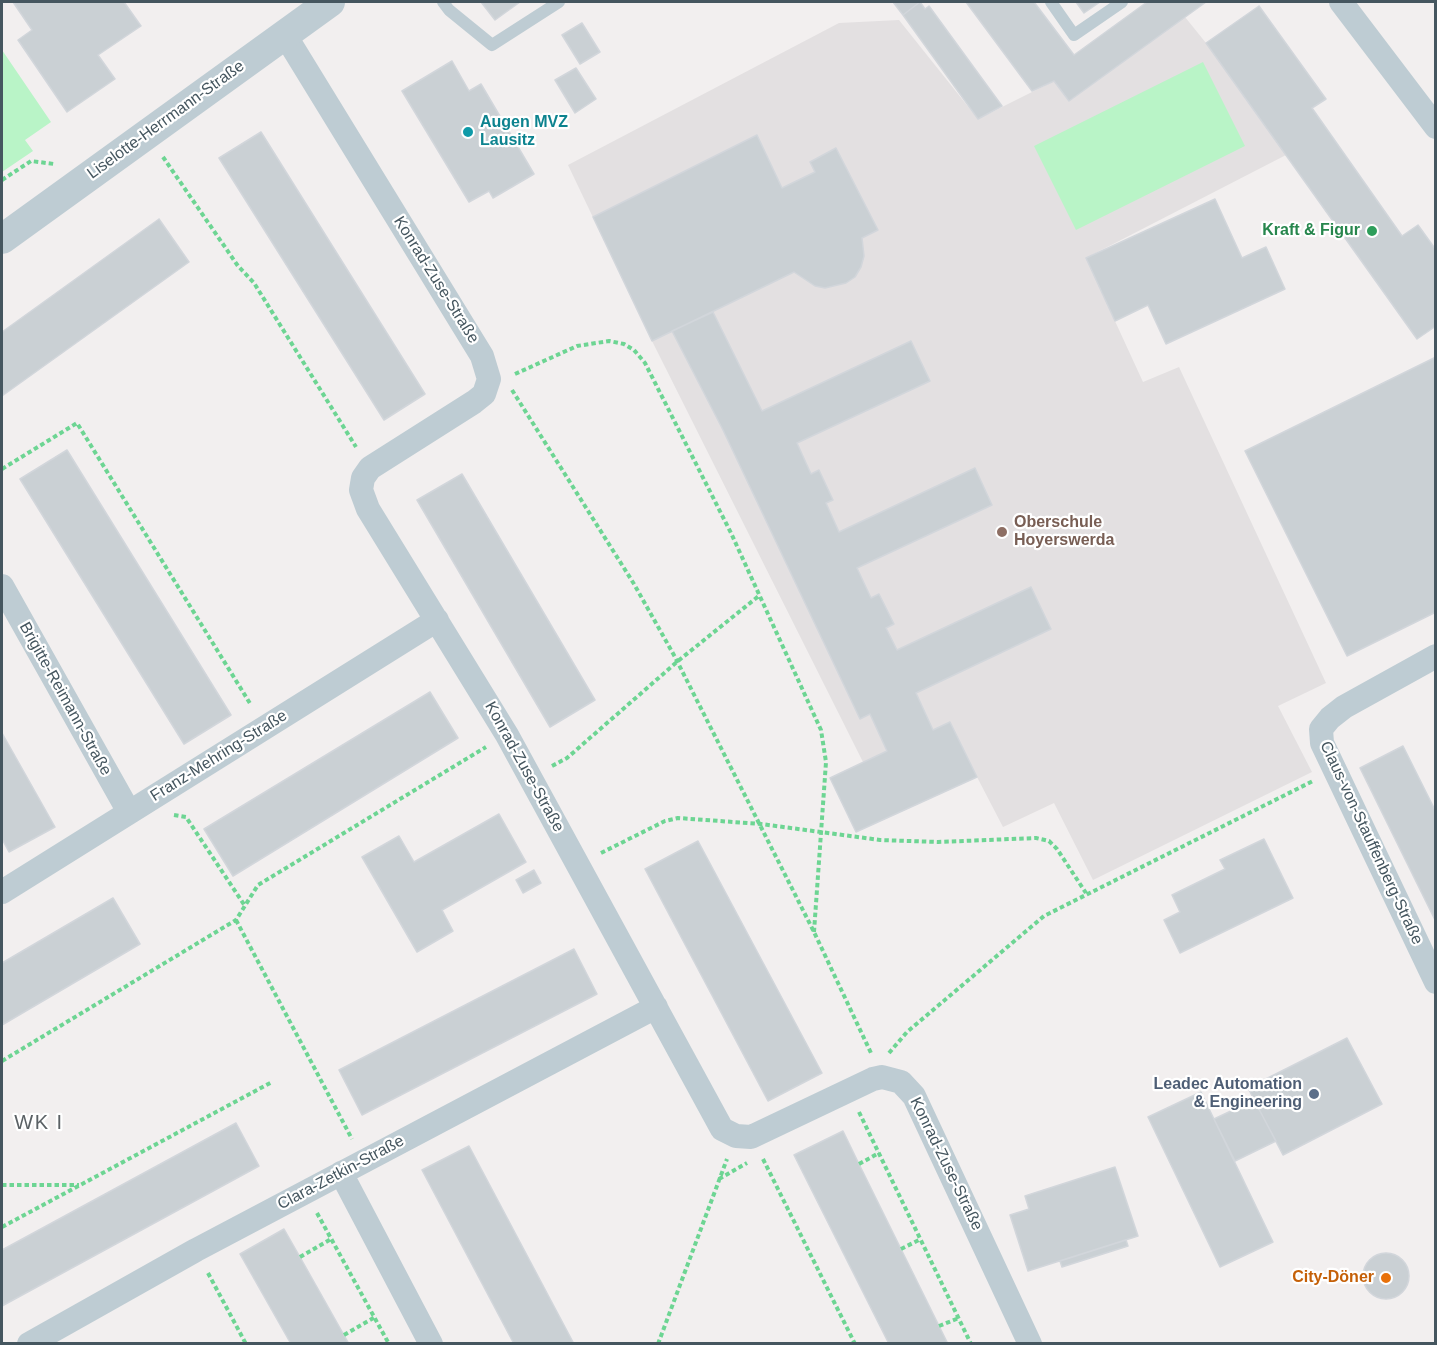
<!DOCTYPE html>
<meta charset="utf-8">
<style>
body{margin:0}
#map{position:relative;width:1437px;height:1345px;overflow:hidden;background:#f2efef;font-family:Arial,sans-serif}
canvas{display:block}
.frame{position:absolute;inset:0;border:3px solid #45565f;pointer-events:none}
</style>
<div id="map">
<canvas width="1437" height="1345"></canvas>
<div class="frame"></div>
</div>
<script>
const ctx = document.querySelector('canvas').getContext('2d');
ctx.lineJoin = 'round';
function fillPath(path, color) { ctx.fillStyle = color; ctx.fill(path, 'evenodd'); }
const poly = rows => new Path2D(rows.map(r => 'M' + r).join(''));
function strokePath(path, color, width, dash) { ctx.strokeStyle = color; ctx.lineWidth = width; ctx.lineCap = dash ? 'butt' : 'round'; ctx.setLineDash(dash || []); ctx.stroke(path); }
function drawText(font, color, halo, rows, align = 'center') {
  ctx.font = font + ' Arial,sans-serif'; ctx.lineWidth = 4.5; ctx.setLineDash([]); ctx.textBaseline = 'middle'; ctx.strokeStyle = halo; ctx.fillStyle = color; for (const [text, x, y, turn = 0] of rows) {
    ctx.save(); ctx.translate(x, y); ctx.rotate((+turn || 0) * Math.PI / 180); ctx.textAlign = isNaN(turn) ? turn : align; if (halo) ctx.strokeText(text, 0, 0); ctx.fillText(text, 0, 0); ctx.restore();
  }
}
fillPath(poly([
 [1185,17,1206,43,1286,155,1086,258,1143,382,1179,367,1326,683,1278,706,1312,772,1093,880,1054,803,1003,827,977,777,856,832,830,778,863,762,652,341,568,165,839,23,899,20,978,119,1054,81,1069,100]
]), '#e3e0e1');
fillPath(poly([
 [2,50,51,122,25,140,33,151,2,172],
 [1203,62,1245,146,1076,230,1034,146]
]), '#b9f4c7');
const building = poly([
 [13,2,124,2,141,26,98,55,115,79,67,112,18,40,32,30,13,2],
 [481,2,520,2,495,20,481,2],
 [893,2,920,2,903,15,893,2],
 [920,2,925,9,929,6,1002,106,978,119,903,15,920,2],
 [966,2,1034,2,1074,55,1147,2,1206,2,1069,101,1054,81,1032,91,966,2],
 [1076,2,1100,2,1084,13,1076,2],
 [1259,6,1326,99,1312,108,1402,236,1418,225,1436,250,1436,326,1417,339,1206,43,1259,6],
 [582,23,600,52,580,64,562,35,582,23],
 [452,61,469,91,481,84,534,174,493,198,489,191,469,202,402,91,452,61],
 [576,68,596,99,575,113,555,80,576,68],
 [261,132,425,394,384,420,219,158,261,132],
 [757,135,782,188,815,172,810,162,836,148,878,230,862,238,864,256,861,267,855,277,846,283,825,288,815,286,794,272,652,341,593,217,757,135],
 [1215,199,1242,258,1266,247,1285,289,1166,344,1148,305,1115,321,1086,258,1215,199],
 [159,219,189,262,2,396,2,332,159,219],
 [713,312,762,411,911,341,930,381,797,443,811,474,819,470,833,500,826,503,839,532,975,468,992,505,857,568,871,598,879,594,894,624,886,628,897,650,1031,587,1051,629,916,693,933,730,950,722,977,777,856,832,830,778,887,751,870,714,860,719,723,430,672,331,713,312],
 [1436,357,1436,612,1347,656,1245,451,1436,357],
 [67,450,231,715,184,744,20,479,67,450],
 [462,474,595,700,550,727,417,500,462,474],
 [430,692,458,738,233,876,204,829,430,692],
 [2,733,55,827,9,852,2,839,2,733],
 [1403,746,1436,812,1436,922,1360,768,1403,746],
 [499,814,526,862,442,910,453,931,417,952,362,857,399,836,414,862,499,814],
 [1264,839,1293,898,1180,953,1164,920,1180,912,1172,895,1225,869,1220,860,1264,839],
 [698,841,822,1073,768,1101,645,869,698,841],
 [534,870,541,883,523,893,516,880,534,870],
 [113,898,140,944,2,1025,2,963,113,898],
 [574,949,597,994,362,1115,339,1070,574,949],
 [1347,1038,1382,1104,1283,1155,1248,1088,1347,1038],
 [1201,1092,1273,1242,1220,1267,1148,1117,1201,1092],
 [1254,1100,1276,1141,1235,1161,1214,1119,1254,1100],
 [236,1123,259,1166,2,1306,2,1250,236,1123],
 [843,1131,859,1164,948,1344,889,1344,794,1155,843,1131],
 [469,1146,574,1344,514,1344,422,1170,469,1146],
 [1115,1167,1138,1236,1028,1271,1010,1215,1029,1209,1025,1196,1115,1167],
 [284,1229,300,1257,349,1344,291,1344,240,1254,284,1229],
 [1126,1240,1128,1246,1062,1267,1060,1261,1126,1240],
 '1363 1276a23 23 0 1 1 46 0a23 23 0 1 1-46 0Z'
]);
fillPath(building, '#cad0d4');
strokePath(building, '#d2d6db', 1.5);
strokePath(poly([
 [163,157,238,266,254,283,356,447],
 [2,180,31,161,54,164],
 [515,374,577,346,609,341,624,344,634,350,645,363,731,533,821,730,826,762,814,932],
 [512,390,634,584,675,657,814,932,871,1053],
 [2,469,77,423,251,705],
 [552,766,567,758,678,661,760,595],
 [174,815,186,817,245,906],
 [601,853,665,821,678,818,761,824,880,840,938,842,1036,838,1049,841,1057,849,1086,893],
 [236,920,352,1139],
 [889,1053,907,1032,1044,916,1313,781],
 [2,1061,236,920,258,885,486,747],
 [859,1112,971,1344],
 [763,1159,855,1344],
 [859,1164,879,1153],
 [719,1179,747,1163],
 [2,1185,79,1185],
 [317,1213,389,1344],
 [2,1227,272,1082],
 [901,1249,921,1239],
 [300,1257,331,1239],
 [208,1273,246,1344],
 [939,1326,959,1318],
 [344,1335,375,1317],
 [658,1344,727,1159]
]), '#6dd593', 4, [4.5, 3]);
strokePath(poly([
 [443,2,449,10,492,45,559,2],
 [1051,2,1074,35,1122,2]
]), '#beccd3', 12);
strokePath(poly([
 [1341,2,1436,127],
 [285,35,482,356,489,379,484,394,474,402,370,468,363,478,361,490,368,509,507,735,722,1129,736,1136,751,1137,873,1079,882,1077,901,1082,914,1096,1030,1344],
 [2,586,129,812],
 [1436,656,1344,707,1330,718,1321,729,1322,743,1436,982],
 [2,892,437,620],
 [341,1173,431,1344],
 [29,1344,196,1250,656,1007]
]), '#beccd3', 24);
strokePath(poly([
 [2,239,330,2]
]), '#beccd3', 30);
for (const [x, y, r, color] of [
 [468,132,6,"#0f9aa8"],
 [1372,231,6,"#2e9e5b"],
 [1002,532,6,"#8d6e63"],
 [1314,1094,6,"#5c6f8a"],
 [1386,1278,6,"#e8710a"]
]) { const dot = new Path2D(); dot.arc(x, y, r, 0, 2 * Math.PI); ctx.fillStyle = color; ctx.fill(dot); strokePath(dot, '#fff', 2); }
drawText('16px', '#45565f', '#fff', [
 ["Liselotte-Herrmann-Straße",166,120,-36],
 ["Konrad-Zuse-Straße",436,280,58],
 ["Brigitte-Reimann-Straße",65,699,61],
 ["Franz-Mehring-Straße",219,756,-32],
 ["Konrad-Zuse-Straße",524,767,61],
 ["Claus-von-Stauffenberg-Straße",1371,843,65],
 ["Konrad-Zuse-Straße",946,1164,64],
 ["Clara-Zetkin-Straße",341,1173,-28]
]);
drawText('bold 16px', '#0d838f', '#fff', [
 ["Augen MVZ",480,123],
 ["Lausitz",480,141]
], 'left');
drawText('bold 16px', '#27864d', '#fff', [
 ["Kraft & Figur",1360,231]
], 'right');
drawText('bold 16px', '#785e54', '#fff', [
 ["Oberschule",1014,523],
 ["Hoyerswerda",1014,541]
], 'left');
drawText('bold 16px', '#4e5e75', '#fff', [
 ["Leadec Automation",1302,1085],
 ["& Engineering",1302,1103]
], 'right');
drawText('bold 16px', '#c56008', '#fff', [
 ["City-Döner",1374,1278]
], 'right');
ctx.letterSpacing = '1.5px';
drawText('20px', '#5b6165', '#fff', [
 ["WK I",39,1123]
]);
ctx.letterSpacing = '0px';
</script>
